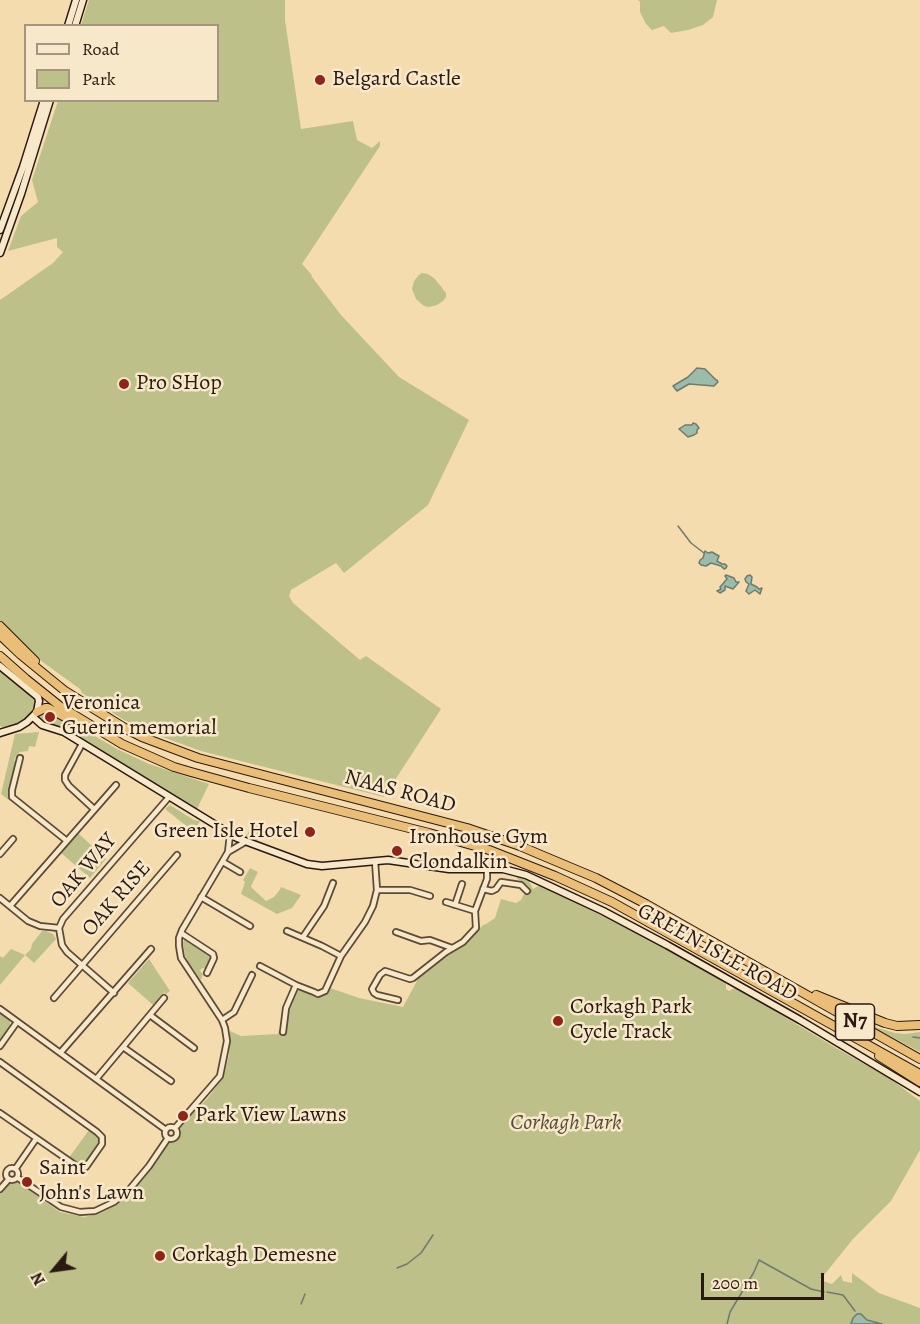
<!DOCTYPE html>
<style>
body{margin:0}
#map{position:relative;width:920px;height:1324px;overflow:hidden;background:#f5dcae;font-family:Alegreya,serif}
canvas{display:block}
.legend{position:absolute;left:24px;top:24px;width:195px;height:78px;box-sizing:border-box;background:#f8e8ca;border:2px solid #a59580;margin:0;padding:8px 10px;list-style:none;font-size:18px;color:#291912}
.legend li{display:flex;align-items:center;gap:12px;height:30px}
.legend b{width:30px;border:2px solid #a59580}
.north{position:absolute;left:24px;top:1240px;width:60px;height:60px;-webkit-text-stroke:4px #f8e8ca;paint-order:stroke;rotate:241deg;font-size:16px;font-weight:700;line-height:24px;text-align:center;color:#291912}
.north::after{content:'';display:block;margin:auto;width:21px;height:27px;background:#291912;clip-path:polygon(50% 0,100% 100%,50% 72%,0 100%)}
.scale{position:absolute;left:701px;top:1273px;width:123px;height:27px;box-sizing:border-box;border:3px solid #291912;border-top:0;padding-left:8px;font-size:18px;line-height:21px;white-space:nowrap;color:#291912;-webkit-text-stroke:4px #f8e8ca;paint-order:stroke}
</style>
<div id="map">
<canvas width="920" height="1324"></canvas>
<ul class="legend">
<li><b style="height:8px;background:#f8e8ca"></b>Road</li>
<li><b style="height:16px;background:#bdc089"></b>Park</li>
</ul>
<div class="north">N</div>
<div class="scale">200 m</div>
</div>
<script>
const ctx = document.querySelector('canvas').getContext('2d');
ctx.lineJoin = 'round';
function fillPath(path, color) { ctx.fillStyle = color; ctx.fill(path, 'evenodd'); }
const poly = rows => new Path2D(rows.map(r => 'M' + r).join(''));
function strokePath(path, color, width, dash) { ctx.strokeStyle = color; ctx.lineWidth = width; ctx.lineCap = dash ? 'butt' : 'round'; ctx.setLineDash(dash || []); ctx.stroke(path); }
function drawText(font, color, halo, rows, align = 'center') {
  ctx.font = font + ' Alegreya,serif'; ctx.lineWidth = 5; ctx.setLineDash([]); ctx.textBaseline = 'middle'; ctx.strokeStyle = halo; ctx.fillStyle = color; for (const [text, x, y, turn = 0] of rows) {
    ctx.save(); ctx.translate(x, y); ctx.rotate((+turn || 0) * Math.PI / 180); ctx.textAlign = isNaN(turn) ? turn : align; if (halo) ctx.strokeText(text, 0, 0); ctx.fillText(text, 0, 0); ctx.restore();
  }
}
fillPath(poly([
 [89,0,285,0,285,20,301,129,353,121,357,140,372,148,380,141,380,146,302,264,311,274,312,277,341,315,399,377,469,420,428,505,344,573,336,563,291,590,289,596,293,603,360,660,366,656,441,709,384,797,201,751,157,735,124,720,82,693,80,689,40,660,0,621,0,300,53,263,63,252,57,247,57,238,8,251,21,216,38,202,32,180,58,101,218,100,218,26,81,25],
 [638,0,717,0,713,17,703,25,688,30,671,33,664,26,652,30,646,24,640,12,640,2],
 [422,273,428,274,435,279,446,293,446,297,443,301,437,305,429,307,424,306,416,299,412,289,414,281,419,275],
 [0,666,36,696,37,703,31,715,19,724,4,728,0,726],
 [45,711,52,711,117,749,149,764,209,784,197,809,35,718],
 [39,732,35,747,29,746,28,751,20,752,16,756,14,760,17,765,8,796,10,801,1,794,15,734],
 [170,805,194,820,200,821,194,832,165,809],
 [256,822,261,828,261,831,257,841,254,842,245,837],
 [77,832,106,859,90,878,60,852],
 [250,868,258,872,251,886,252,888,266,901,274,897,279,891,281,887,301,895,292,908,277,914,241,894,245,882,243,880],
 [519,877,529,881,533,889,540,885,646,938,724,982,726,984,726,989,729,991,735,988,773,1010,836,1048,889,1078,920,1101,920,1150,891,1201,853,1239,820,1280,832,1284,841,1275,843,1281,852,1283,852,1273,879,1293,920,1308,920,1324,0,1324,0,1194,9,1183,17,1182,60,1212,84,1217,101,1213,118,1204,151,1167,166,1142,173,1142,178,1137,180,1126,207,1099,224,1076,229,1055,230,1031,241,1036,278,1034,279,1030,285,1031,288,1008,296,992,300,990,316,995,321,995,326,993,330,988,359,998,403,1007,418,979,473,936,483,925,486,924,495,918,501,899,516,903,521,900,524,894,527,894,531,891,528,886,516,878],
 [42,931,46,931,53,934,56,939,34,963,25,955,0,985,0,956,3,958,11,949,25,955,31,949,32,944],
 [184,940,187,940,212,955,206,969,202,968,200,971,203,974,201,980,188,962,185,955,183,944],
 [149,959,170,991,166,994,164,992,153,1005,128,983],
 [0,1013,10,1021,10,1026,0,1039],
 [861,1021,875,1027,895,1033,905,1034,920,1032,920,1052],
 [89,1130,98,1137,99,1142,97,1148,84,1164,78,1165,68,1159]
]), '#bdc089');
const water = poly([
 [697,368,705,369,716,380,717,380,718,382,714,386,689,384,677,391,673,386,688,377,697,368],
 [693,423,696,424,699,428,697,430,697,433,694,435,688,437,679,429,685,425,692,425,693,423],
 [705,551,708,553,712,552,719,556,717,561,722,564,725,564,727,566,726,568,724,569,721,566,711,563,706,566,701,565,699,563,700,560,703,558,705,551],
 [726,575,734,578,736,582,739,582,733,589,725,586,725,590,720,593,717,591,721,589,720,587,727,579,725,576,726,575],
 [750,575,752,577,751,584,757,587,759,589,762,588,760,594,755,590,749,594,746,591,749,584,746,582,745,579,747,576,750,575],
 [857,1314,861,1314,867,1320,882,1324,851,1324,853,1318,857,1314]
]);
fillPath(water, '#9cbcab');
strokePath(water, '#6e7b6e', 1.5);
strokePath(poly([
 [678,526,691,543,704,553],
 [913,1037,920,1038],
 [397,1268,407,1264,421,1253,433,1235],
 [827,1292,843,1295,855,1311],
 [301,1304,305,1294],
 [727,1324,730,1312,754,1272,759,1260,811,1289,824,1292]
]), '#6e7b6e', 1.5);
const street = poly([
 [82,744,65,775,65,780,69,786,94,809],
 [20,758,12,790,12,797,67,841],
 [228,852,230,834],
 [0,854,13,839],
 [223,862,240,872],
 [483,889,492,891,496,889,501,882,521,885,527,891],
 [377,890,410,890,430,896],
 [201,897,250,926],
 [0,898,28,921,40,926,59,928],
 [446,902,475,911],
 [455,905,462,884],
 [10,906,116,785],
 [287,931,322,946,341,956],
 [396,932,421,941,430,940,452,948],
 [181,933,213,954,214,958,207,973],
 [303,937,324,906,333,883],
 [260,966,296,985,314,992,318,994,325,991,341,956,365,922,373,906,377,890,375,861],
 [114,993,67,952,62,945,59,928,63,919,169,797],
 [54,998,177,855],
 [398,1000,377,995,374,993,372,989,380,975,385,971,410,979,413,978,446,952,463,942,476,928,475,911,487,879,487,869],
 [0,1009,166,1130],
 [150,1015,194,1048],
 [222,1020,234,1012,252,975],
 [283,1032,286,1008,296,985],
 [0,1046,17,1022],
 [123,1047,171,1081],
 [61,1052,151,949],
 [0,1062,97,1132,102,1137,102,1144,86,1167,81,1169,0,1113],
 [97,1078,164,998],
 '165 1133a6 6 0 1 1 12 0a6 6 0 1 1-12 0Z',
 [175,1128,220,1076,227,1041,225,1028,222,1020,181,958,179,946,179,938,182,930,228,852,245,842],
 '6 1174a6 6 0 1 1 12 0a6 6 0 1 1-12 0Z',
 [16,1168,36,1139],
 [18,1178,61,1207,80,1212,95,1211,114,1202,129,1190,149,1166,168,1138],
 [0,1189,9,1179]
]);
const secondary = poly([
 [68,26,76,0],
 [75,26,83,0],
 [0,230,23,167,44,100],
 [0,253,21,194,50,100],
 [0,666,38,697,39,701,37,712,27,722,19,727,0,733],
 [33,717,42,725,64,732,237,838,307,864,322,866,388,860,449,869,503,869,526,875,603,911,667,945,800,1020,920,1092]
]);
const highway = poly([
 [0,626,35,661],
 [0,635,21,655,65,691,128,730,142,737,198,758,467,828,520,846,541,855,596,878,646,904,920,1059],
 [0,656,26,679,61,707,122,744,174,767,191,772,249,788,429,833,489,850,555,876,612,902,920,1074],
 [37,712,45,708,48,708,80,725],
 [816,995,885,1023,897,1026,920,1025],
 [879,1056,920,1082]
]);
strokePath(street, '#5c4a39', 8);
strokePath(secondary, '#291912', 9);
strokePath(highway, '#291912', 10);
strokePath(street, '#f8e8ca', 4.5);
strokePath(secondary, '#f8e8ca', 6);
strokePath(highway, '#eabe77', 8);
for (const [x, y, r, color] of [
 [320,80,6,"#8f2418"],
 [124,384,6,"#8f2418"],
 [50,717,6,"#8f2418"],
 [310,832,6,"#8f2418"],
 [397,851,6,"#8f2418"],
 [558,1021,6,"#8f2418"],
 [183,1116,6,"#8f2418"],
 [27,1182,6,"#8f2418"],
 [160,1256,6,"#8f2418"]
]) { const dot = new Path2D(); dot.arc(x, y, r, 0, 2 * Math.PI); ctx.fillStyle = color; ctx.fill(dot); strokePath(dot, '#f8e8ca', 2); }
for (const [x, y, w] of [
 [855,1022,39]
]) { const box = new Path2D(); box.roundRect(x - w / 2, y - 18, w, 36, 4.5); ctx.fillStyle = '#f8e8ca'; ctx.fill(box); strokePath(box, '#291912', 1.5); }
drawText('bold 21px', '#291912', null, [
 ["N7",855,1022]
]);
drawText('22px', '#291912', '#f8e8ca', [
 ["Belgard Castle",332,80],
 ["Pro SHop",136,384],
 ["Veronica",62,704],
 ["Guerin memorial",62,729],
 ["Green Isle Hotel",298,832,"right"],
 ["Ironhouse Gym",409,838],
 ["Clondalkin",409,863],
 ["Corkagh Park",570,1008],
 ["Cycle Track",570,1033],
 ["Park View Lawns",195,1116],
 ["Saint",39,1169],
 ["John's Lawn",39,1194],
 ["Corkagh Demesne",172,1256]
], 'left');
drawText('22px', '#291912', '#f8e8ca', [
 ["NAAS ROAD",400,792,15],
 ["OAK WAY",84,871,-50],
 ["OAK RISE",117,899,-49],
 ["GREEN ISLE ROAD",717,953,29]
]);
drawText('italic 22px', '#554b36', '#f8e8ca', [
 ["Corkagh Park",566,1124]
]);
</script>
